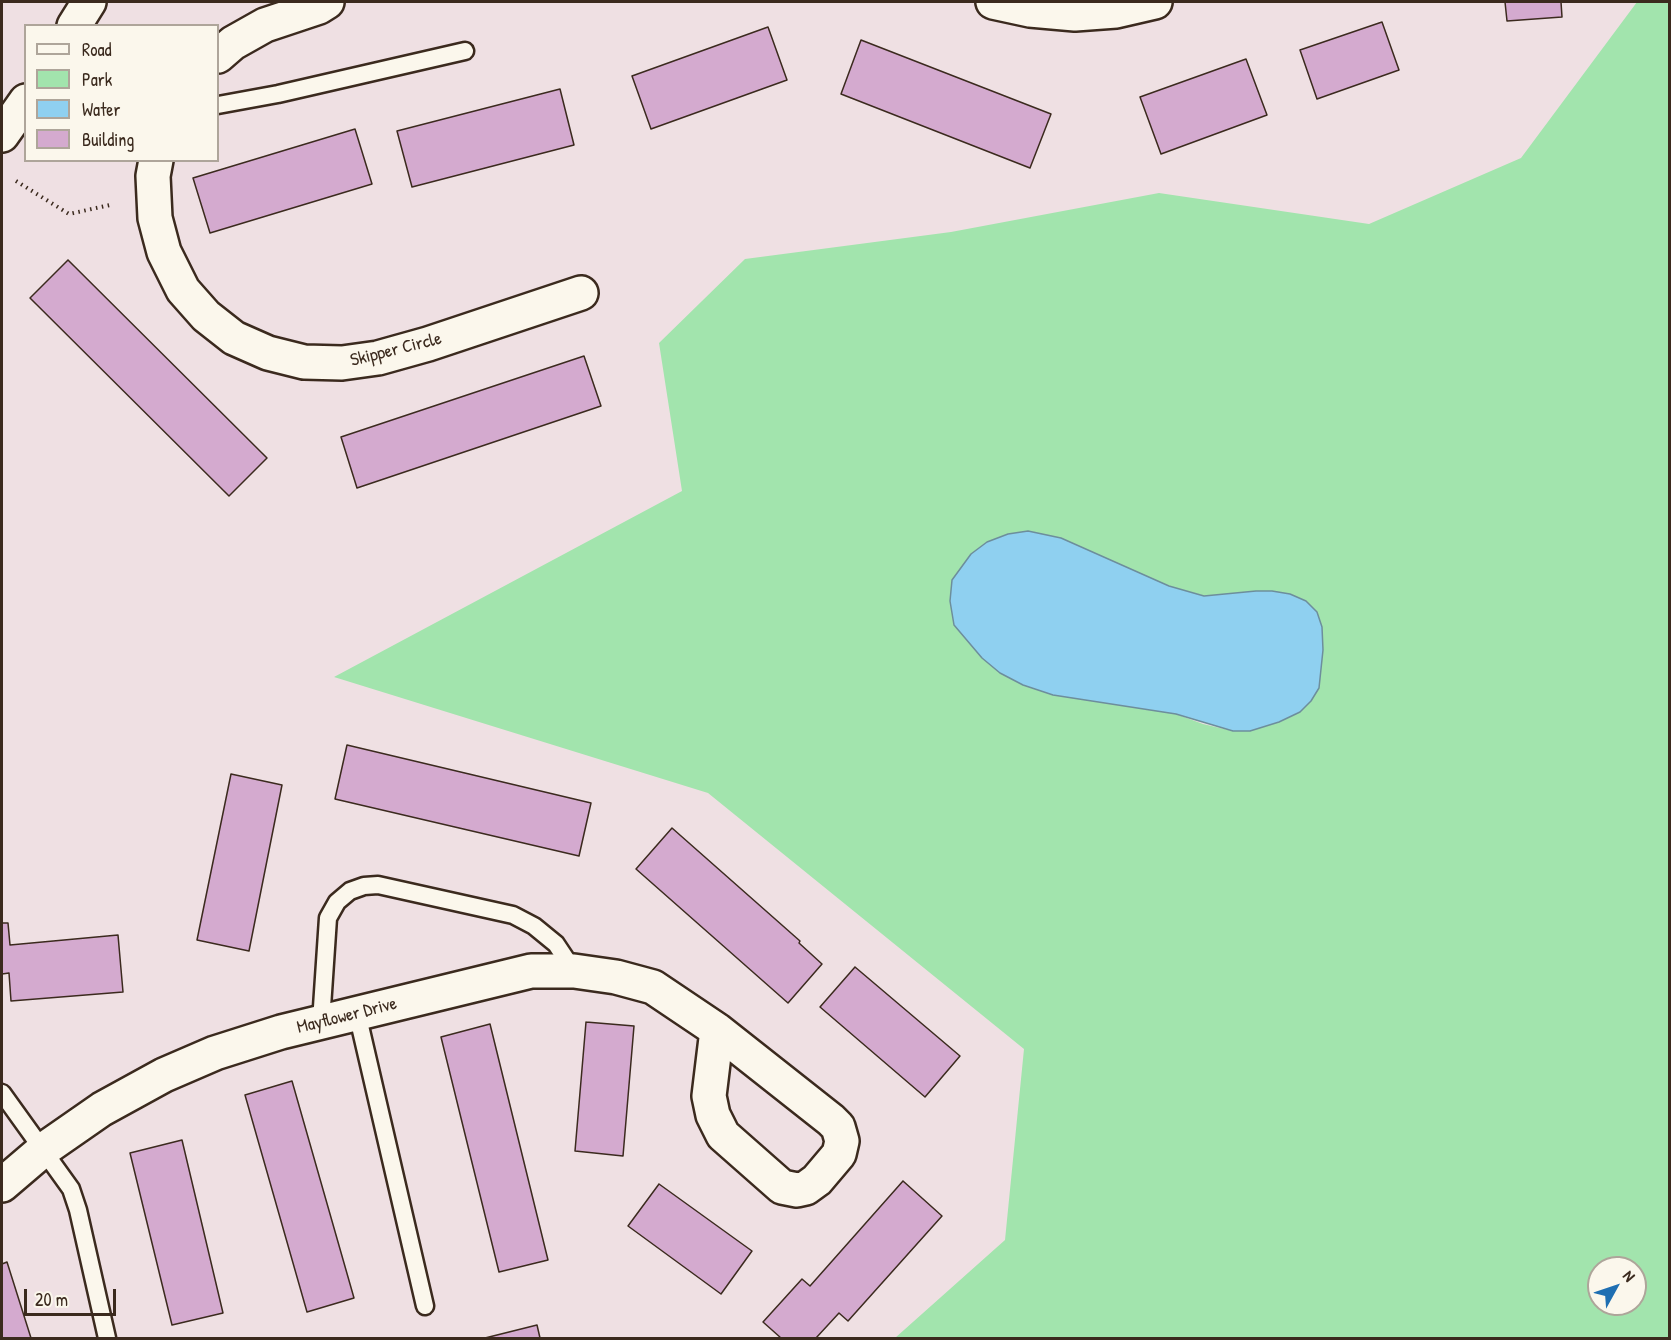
<!DOCTYPE html>
<style>
body{margin:0}
#map{position:relative;width:1671px;height:1340px;overflow:hidden;background:#efe0e3;font-family:"Patrick Hand",sans-serif}
canvas{display:block}
.frame{position:absolute;inset:0;border:3px solid #3b2a1e;pointer-events:none}
.legend{position:absolute;left:24px;top:24px;width:195px;height:138px;box-sizing:border-box;background:#fbf7ec;border:2px solid #aea59a;margin:0;padding:8px 10px;list-style:none;font-size:18px;color:#3b2a1e}
.legend li{display:flex;align-items:center;gap:12px;height:30px}
.legend b{width:30px;border:2px solid #aea59a}
.north{position:absolute;left:1587px;top:1256px;width:60px;height:60px;box-sizing:border-box;background:#fbf7ec;border:2px solid #aea59a;border-radius:50%;rotate:50deg;font-size:16px;font-weight:700;line-height:24px;text-align:center;color:#3b2a1e}
.north::after{content:'';display:block;margin:auto;width:21px;height:27px;background:#1f6fb2;clip-path:polygon(50% 0,100% 100%,50% 72%,0 100%)}
.scale{position:absolute;left:24px;top:1289px;width:92px;height:27px;box-sizing:border-box;border:3px solid #3b2a1e;border-top:0;padding-left:8px;font-size:18px;line-height:21px;white-space:nowrap;color:#3b2a1e;-webkit-text-stroke:4px #fbf7ec;paint-order:stroke}
</style>
<div id="map">
<canvas width="1671" height="1340"></canvas>
<div class="frame"></div>
<ul class="legend">
<li><b style="height:8px;background:#fbf7ec"></b>Road</li>
<li><b style="height:16px;background:#a2e4ad"></b>Park</li>
<li><b style="height:16px;background:#8fd0f0"></b>Water</li>
<li><b style="height:16px;background:#d4aacf"></b>Building</li>
</ul>
<div class="north">N</div>
<div class="scale">20 m</div>
</div>
<script>
const ctx = document.querySelector('canvas').getContext('2d');
ctx.lineJoin = 'round';
function fillPath(path, color) { ctx.fillStyle = color; ctx.fill(path, 'evenodd'); }
const poly = rows => new Path2D(rows.map(r => 'M' + r).join(''));
function strokePath(path, color, width, dash) { ctx.strokeStyle = color; ctx.lineWidth = width; ctx.lineCap = dash ? 'butt' : 'round'; ctx.setLineDash(dash || []); ctx.stroke(path); }
function drawText(font, color, halo, rows, align = 'center') {
  ctx.font = font + ' "Patrick Hand",sans-serif'; ctx.lineWidth = 4.5; ctx.setLineDash([]); ctx.textBaseline = 'middle'; ctx.strokeStyle = halo; ctx.fillStyle = color; for (const [text, x, y, turn = 0] of rows) {
    ctx.save(); ctx.translate(x, y); ctx.rotate((+turn || 0) * Math.PI / 180); ctx.textAlign = isNaN(turn) ? turn : align; if (halo) ctx.strokeText(text, 0, 0); ctx.fillText(text, 0, 0); ctx.restore();
  }
}
fillPath(poly([
 [1637,2,1669,2,1669,1338,895,1338,1005,1240,1024,1049,708,793,334,677,682,491,659,343,745,259,951,232,1159,193,1369,224,1521,158],
 [1028,531,1061,538,1169,586,1205,596,1256,591,1290,594,1233,731,1203,724,1176,714,1053,695,1023,685,1000,673],
 [1599,1268,1635,1268,1635,1304,1599,1304]
]), '#a2e4ad');
const water = poly([
 [1028,531,1061,538,1169,586,1204,596,1256,591,1272,591,1290,594,1306,601,1317,612,1322,627,1323,650,1319,688,1311,701,1300,712,1279,722,1250,731,1233,731,1176,714,1053,695,1023,685,1000,673,982,658,954,625,950,601,952,580,971,554,987,542,1008,534,1028,531]
]);
fillPath(water, '#8fd0f0');
strokePath(water, '#6d8e9c', 1.5);
const building = poly([
 [1505,2,1561,2,1562,17,1507,21,1505,2],
 [1382,22,1399,70,1317,99,1300,50,1382,22],
 [768,27,787,80,651,129,632,76,768,27],
 [861,40,1051,114,1030,168,841,94,861,40],
 [1246,59,1267,115,1161,154,1140,97,1246,59],
 [560,89,574,145,412,187,397,131,560,89],
 [355,129,372,184,210,233,193,178,355,129],
 [68,260,267,458,229,496,30,298,68,260],
 [584,356,601,406,357,488,341,437,584,356],
 [347,745,591,803,579,856,335,799,347,745],
 [231,774,282,785,249,951,197,940,231,774],
 [672,828,800,941,799,943,822,964,788,1003,636,869,672,828],
 [2,923,8,923,10,945,118,935,123,992,11,1001,9,973,2,974,2,923],
 [855,967,960,1056,925,1097,820,1007,855,967],
 [586,1022,634,1026,623,1156,575,1151,586,1022],
 [490,1024,548,1260,499,1272,441,1037,490,1024],
 [292,1081,354,1298,307,1312,245,1095,292,1081],
 [182,1140,223,1313,172,1325,130,1153,182,1140],
 [903,1181,942,1216,848,1321,839,1313,816,1338,781,1338,763,1322,802,1279,810,1286,903,1181],
 [659,1184,752,1251,721,1294,628,1226,659,1184],
 [7,1262,31,1338,2,1338,2,1264,7,1262],
 [537,1325,540,1338,485,1338,537,1325]
]);
fillPath(building, '#d4aacf');
strokePath(building, '#3b2a1e', 1.5);
const lane = poly([
 [218,105,278,94,465,51],
 [357,1013,425,1306],
 [321,1022,328,918,337,902,350,891,364,886,378,885,513,915,534,926,556,944,574,971],
 [2,1093,71,1189,78,1210,107,1338]
]);
const street = poly([
 [993,2,1030,10,1075,14,1116,11,1155,2],
 [218,56,233,43,265,25,319,7,327,2],
 [156,160,153,176,155,218,164,252,183,290,206,316,234,338,268,353,304,362,342,363,378,358,428,344,581,293],
 [2,1185,43,1150,102,1109,164,1075,215,1053,281,1032,531,971,574,971,616,977,653,987,717,1030,831,1120,838,1127,842,1141,839,1154,817,1180,806,1188,797,1190,782,1187,723,1135,713,1115,709,1096,717,1030]
]);
const secondary = poly([
 [74,26,89,2],
 [2,135,26,101]
]);
strokePath(lane, '#3b2a1e', 21);
strokePath(street, '#3b2a1e', 38);
strokePath(secondary, '#3b2a1e', 38);
strokePath(poly([
 [16,181,69,214,110,205]
]), '#3b2a1e', 4, [1.5, 4.5]);
strokePath(lane, '#fbf7ec', 16);
strokePath(street, '#fbf7ec', 33);
strokePath(secondary, '#fbf7ec', 33);
drawText('18px', '#3b2a1e', '#fbf7ec', [
 ["Skipper Circle",396,350,-14],
 ["Mayflower Drive",347,1016,-14]
]);
</script>
